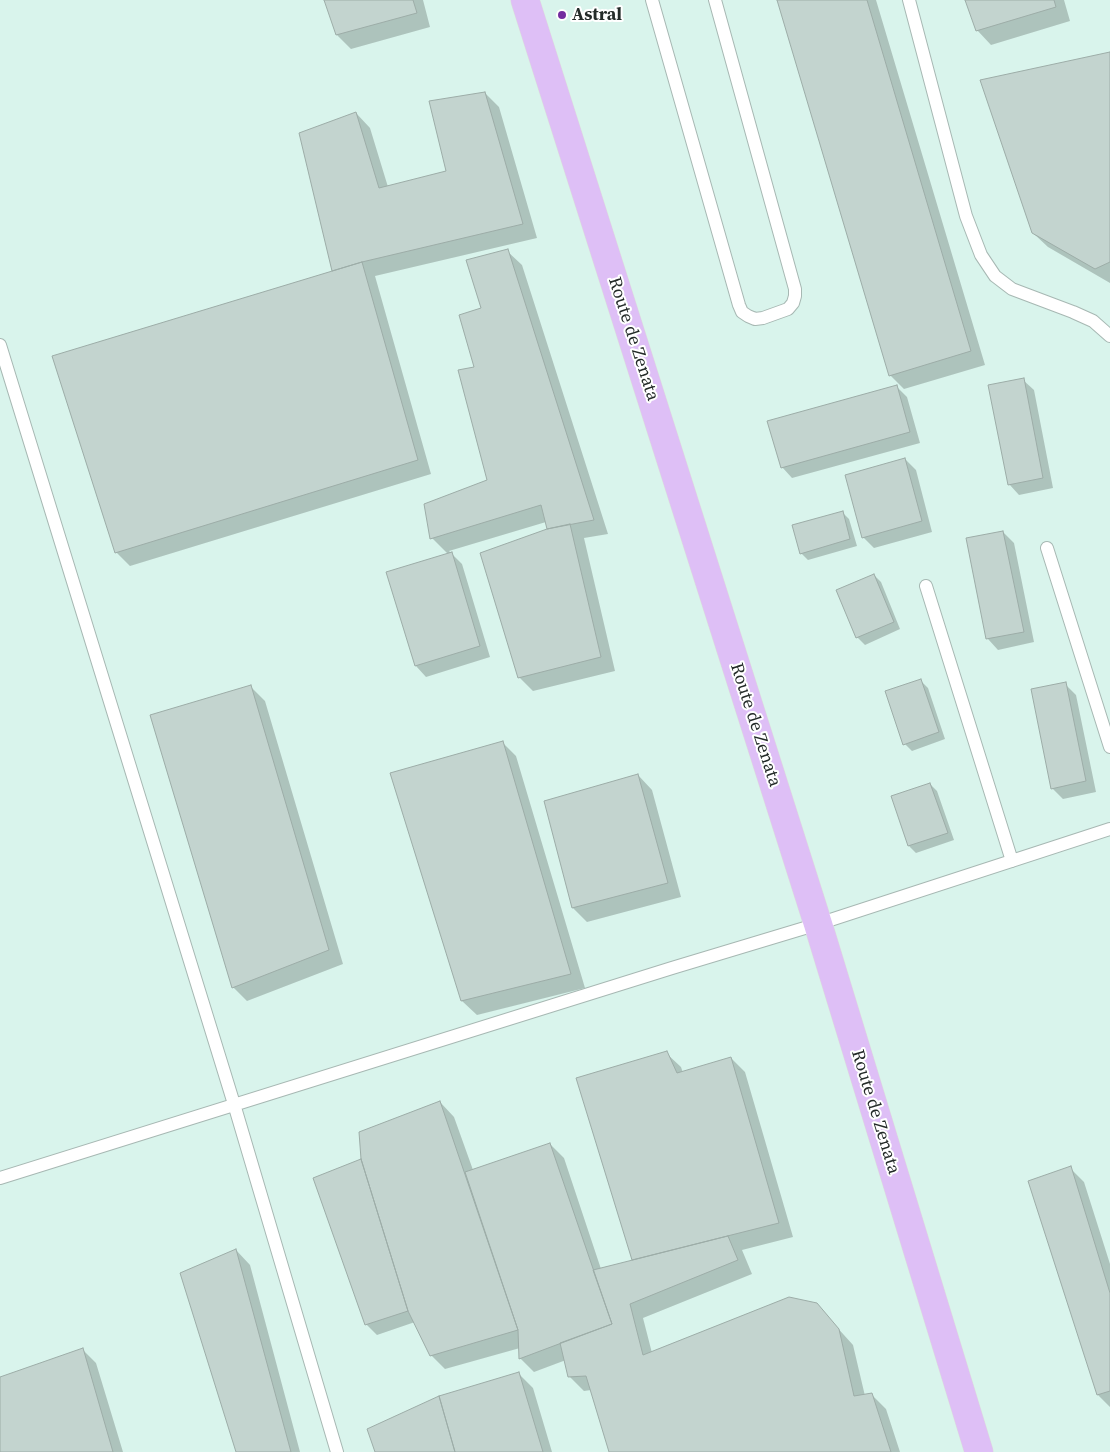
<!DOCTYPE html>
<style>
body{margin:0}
canvas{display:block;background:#ecfef9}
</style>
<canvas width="1110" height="1452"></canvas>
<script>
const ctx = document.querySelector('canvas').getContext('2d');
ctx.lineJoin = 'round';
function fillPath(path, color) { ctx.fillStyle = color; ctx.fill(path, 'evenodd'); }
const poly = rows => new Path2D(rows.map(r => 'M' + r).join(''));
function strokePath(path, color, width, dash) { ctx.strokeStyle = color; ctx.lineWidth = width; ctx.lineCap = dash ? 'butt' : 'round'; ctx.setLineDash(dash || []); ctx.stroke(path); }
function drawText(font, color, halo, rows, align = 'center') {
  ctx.font = font + ' "Source Serif 4",serif'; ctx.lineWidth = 4; ctx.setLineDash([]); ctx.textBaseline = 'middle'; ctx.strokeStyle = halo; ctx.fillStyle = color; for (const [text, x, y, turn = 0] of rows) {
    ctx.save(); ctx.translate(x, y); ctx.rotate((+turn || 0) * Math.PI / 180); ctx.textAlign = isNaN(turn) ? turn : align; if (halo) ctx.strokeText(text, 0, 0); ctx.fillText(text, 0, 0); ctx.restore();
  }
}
fillPath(poly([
 [0,0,1110,0,1110,1452,0,1452]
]), '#d9f4ec');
fillPath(poly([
 [325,0,423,0,430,27,351,49,337,35],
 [778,0,876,0,985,365,904,389,890,375],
 [966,0,1064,0,1070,21,991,45,977,30],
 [1110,53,1110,283,1048,247,1033,233],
 [485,93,499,107,537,238,375,276,431,474,130,566,116,552,334,271,301,134,356,113,370,128,388,187,448,172],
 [507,251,522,265,608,534,584,538,615,671,533,691,519,677,548,529,546,522,449,551,462,564,490,657,426,677,416,666,448,554,432,538,489,480,476,368,483,309],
 [1023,380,1034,390,1053,488,1019,495,1009,484],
 [896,386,907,397,920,443,792,478,782,467],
 [905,459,916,470,932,532,874,548,863,537],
 [842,512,849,519,857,546,808,560,801,553],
 [1003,532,1014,543,1034,642,998,650,988,639,968,539],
 [874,575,881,582,900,629,865,645,857,637,838,590],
 [921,681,928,688,945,739,912,751,905,744],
 [1065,684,1076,695,1096,792,1063,799,1052,788],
 [251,687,265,701,343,964,247,1001,233,987],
 [502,742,516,756,585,988,477,1015,462,1001,392,774],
 [638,775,652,790,681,897,587,922,573,908,546,802],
 [930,784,937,791,954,840,916,853,909,846,893,796],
 [666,1053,681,1067,683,1073,731,1058,745,1072,793,1237,742,1250,752,1274,643,1318,652,1353,816,1304,853,1345,865,1396,872,1395,886,1409,900,1452,610,1452,591,1390,584,1391,570,1377,566,1360,534,1372,520,1358,520,1348,445,1369,431,1355,415,1322,377,1335,366,1324,362,1160,440,1102,454,1117,473,1170,550,1144,564,1158,601,1269,634,1261,577,1079],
 [1070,1168,1084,1182,1110,1264,1110,1407,1098,1395],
 [236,1250,250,1265,300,1452,238,1452],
 [82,1349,96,1363,123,1452,0,1452,0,1379],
 [518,1373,533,1388,552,1452,376,1452]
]), '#0003');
const building = poly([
 [324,0,413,0,417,13,336,35,324,0],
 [777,0,867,0,971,351,889,376,777,0],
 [965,0,1054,0,1056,7,976,31,965,0],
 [1110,52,1110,262,1095,269,1032,233,980,80,1110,52],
 [485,92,523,224,362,262,332,271,299,133,356,112,379,188,446,171,429,101,485,92],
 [508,249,594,520,547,529,541,505,430,539,424,504,487,480,458,370,474,367,459,315,481,308,466,260,508,249],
 [362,262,418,460,115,553,52,356,362,262],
 [1024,378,1043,478,1008,485,988,385,1024,378],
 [897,385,910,432,781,468,767,421,897,385],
 [905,458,922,521,862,538,845,475,905,458],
 [843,511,850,539,800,554,792,525,843,511],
 [570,524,601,657,518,678,480,553,547,529,570,524],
 [1003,531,1024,632,986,639,966,538,1003,531],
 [452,552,480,646,415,666,386,572,452,552],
 [874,574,894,622,856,638,836,590,874,574],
 [921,679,939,732,903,745,885,691,921,679],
 [1066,682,1086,781,1051,789,1031,689,1066,682],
 [251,685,329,950,232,988,150,715,251,685],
 [503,741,571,974,461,1001,390,773,503,741],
 [638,774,668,883,572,908,544,801,638,774],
 [930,783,948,833,908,846,891,796,930,783],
 [667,1051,677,1073,731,1057,779,1223,632,1260,576,1078,667,1051],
 [440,1101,518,1330,430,1356,408,1311,361,1159,359,1132,440,1101],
 [550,1143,612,1324,519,1359,518,1330,465,1172,550,1143],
 [361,1159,408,1311,365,1325,313,1178,361,1159],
 [1071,1166,1110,1293,1110,1391,1097,1395,1028,1181,1071,1166],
 [728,1236,738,1260,630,1304,643,1355,789,1297,817,1303,839,1329,854,1396,872,1393,891,1452,609,1452,586,1376,568,1377,560,1343,612,1324,593,1270,728,1236],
 [236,1249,291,1452,236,1452,180,1273,236,1249],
 [83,1348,113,1452,0,1452,0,1377,83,1348],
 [519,1372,543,1452,455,1452,439,1396,519,1372],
 [439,1396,455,1452,375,1452,367,1429,439,1396]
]);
fillPath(building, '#c3d4cf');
strokePath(building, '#9dada8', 1);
const service = poly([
 [652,0,739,305,742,312,748,316,755,319,763,318,788,309,793,303,795,296,795,289,715,0],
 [909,0,966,216,981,255,995,276,1012,289,1073,312,1093,321,1110,336],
 [0,345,234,1104,337,1452],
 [1047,548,1110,747],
 [926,586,1012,861],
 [0,1178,672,968,818,924,1110,829]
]);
const primary = poly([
 [525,0,818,924,979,1452]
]);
strokePath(service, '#a7b8b3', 14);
strokePath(primary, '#dcdddd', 29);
strokePath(service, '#fff', 12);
strokePath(primary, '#debff6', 28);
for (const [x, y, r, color] of [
 [562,15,5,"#732c9f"]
]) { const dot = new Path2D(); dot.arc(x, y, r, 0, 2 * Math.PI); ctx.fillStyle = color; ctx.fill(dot); strokePath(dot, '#fff', 2); }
drawText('bold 18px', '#242b29', '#fff', [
 ["Astral",572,15]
], 'left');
drawText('18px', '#242b29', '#fff', [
 ["Route de Zenata",633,339,72],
 ["Route de Zenata",755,725,72],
 ["Route de Zenata",875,1112,73]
]);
</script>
